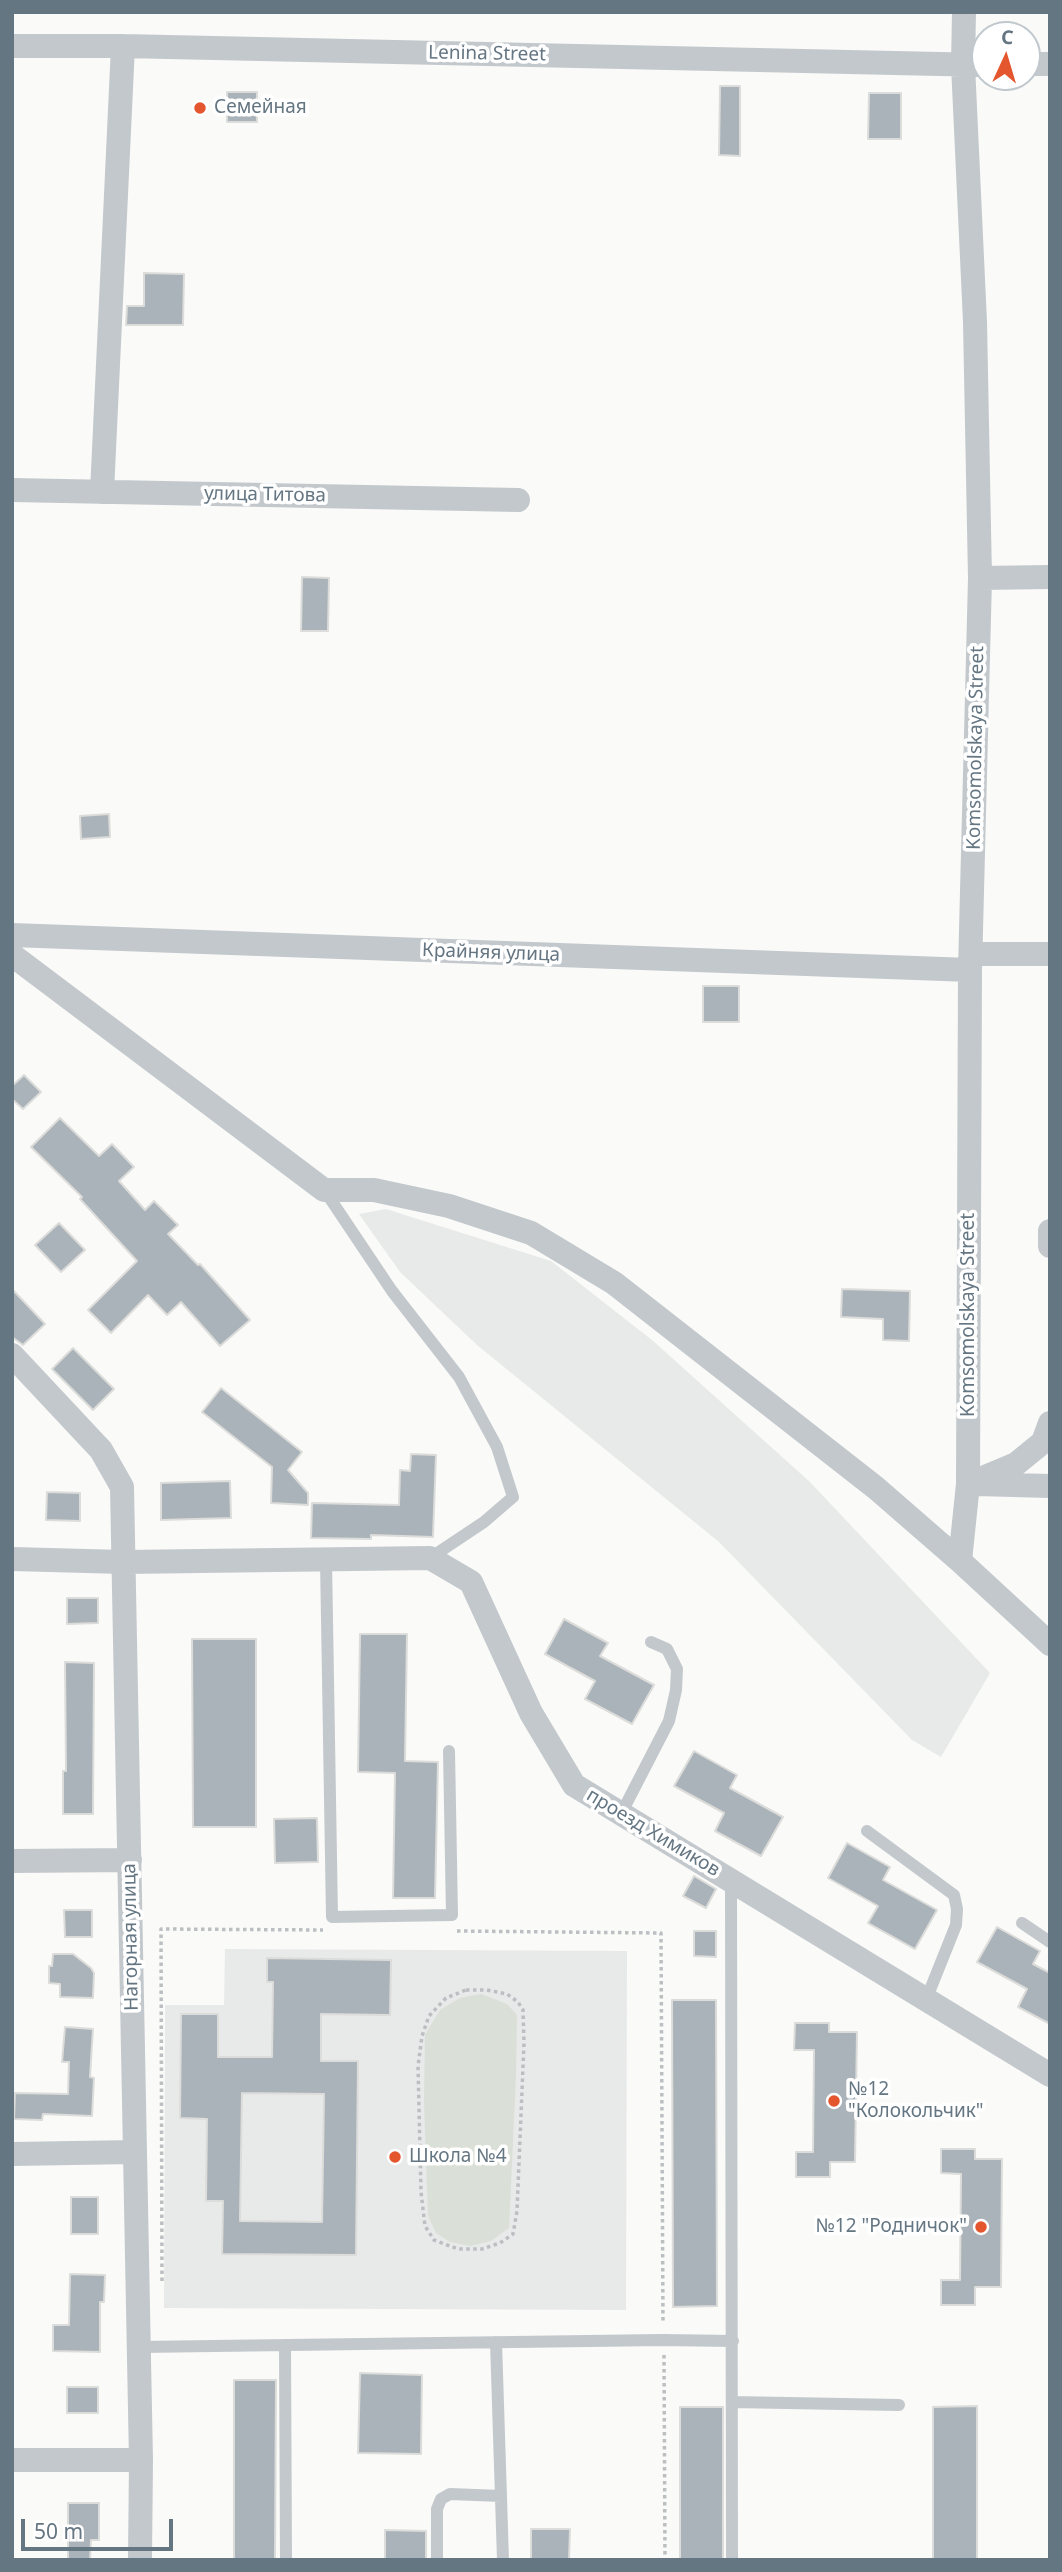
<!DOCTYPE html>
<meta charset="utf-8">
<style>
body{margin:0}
#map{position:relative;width:1062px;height:2572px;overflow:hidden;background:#fafaf8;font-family:"Noto Sans",sans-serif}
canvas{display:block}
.frame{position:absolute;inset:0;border:14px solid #657683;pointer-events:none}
.north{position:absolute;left:971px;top:21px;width:70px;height:70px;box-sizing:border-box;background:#fff;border:2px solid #c1c8cd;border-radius:50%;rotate:4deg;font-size:19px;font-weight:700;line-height:28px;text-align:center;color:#657683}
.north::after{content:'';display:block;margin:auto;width:24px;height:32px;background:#e4572e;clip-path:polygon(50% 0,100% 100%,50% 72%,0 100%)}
.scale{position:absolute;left:21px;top:2519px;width:152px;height:32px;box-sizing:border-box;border:4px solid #657683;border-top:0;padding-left:9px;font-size:21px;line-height:24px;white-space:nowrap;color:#657683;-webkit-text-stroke:5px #fff;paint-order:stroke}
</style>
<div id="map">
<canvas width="1062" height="2572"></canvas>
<div class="frame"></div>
<div class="north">С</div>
<div class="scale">50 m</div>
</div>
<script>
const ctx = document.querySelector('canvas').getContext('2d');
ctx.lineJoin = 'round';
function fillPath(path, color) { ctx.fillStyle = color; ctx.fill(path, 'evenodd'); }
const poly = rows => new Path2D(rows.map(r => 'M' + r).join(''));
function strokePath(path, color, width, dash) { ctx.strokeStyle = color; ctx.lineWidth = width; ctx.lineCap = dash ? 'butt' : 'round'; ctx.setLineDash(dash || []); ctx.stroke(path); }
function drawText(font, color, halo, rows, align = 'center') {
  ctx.font = font + ' "Noto Sans",sans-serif'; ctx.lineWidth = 7; ctx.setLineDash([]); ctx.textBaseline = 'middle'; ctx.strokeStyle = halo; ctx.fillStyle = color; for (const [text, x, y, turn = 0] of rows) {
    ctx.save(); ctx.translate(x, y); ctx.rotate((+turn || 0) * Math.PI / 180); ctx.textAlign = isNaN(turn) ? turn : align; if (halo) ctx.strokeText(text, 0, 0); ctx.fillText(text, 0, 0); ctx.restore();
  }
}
fillPath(poly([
 [386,1209,551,1261,652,1340,810,1482,990,1673,941,1757,912,1740,719,1542,477,1345,400,1272,359,1214],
 [225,1949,627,1951,626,2310,164,2308,165,2005,224,2005]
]), '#e8e9e9');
fillPath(poly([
 [481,1994,507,2004,517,2015,516,2076,509,2228,491,2241,470,2246,450,2242,436,2233,428,2216,424,2102,425,2035,440,2010,460,1998]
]), '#dadfd7');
const building = poly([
 [720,86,740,86,740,156,719,155,720,86],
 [227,92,257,92,257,122,227,122,227,92],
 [869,93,901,93,901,139,868,139,869,93],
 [144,273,184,274,183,325,126,325,127,306,144,306,144,273],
 [302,577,329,578,328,631,301,631,302,577],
 [109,814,110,837,81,839,80,816,109,814],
 [703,986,739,986,739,1022,703,1022,703,986],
 [24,1075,41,1092,23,1109,12,1099,12,1086,24,1075],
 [60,1118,99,1156,112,1144,134,1167,119,1181,145,1210,154,1201,178,1225,168,1234,198,1265,200,1264,250,1320,220,1346,181,1302,167,1315,148,1295,111,1333,88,1310,137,1261,80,1199,82,1197,31,1147,60,1118],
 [59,1223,85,1250,61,1272,35,1245,59,1223],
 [12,1289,45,1324,23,1345,12,1337,12,1289],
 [842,1289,910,1291,909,1341,883,1340,883,1319,841,1317,842,1289],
 [73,1348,114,1389,93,1410,52,1369,73,1348],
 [221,1388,302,1452,288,1470,308,1493,308,1505,271,1503,272,1467,202,1412,221,1388],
 [411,1454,436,1455,433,1537,371,1535,371,1539,311,1538,312,1503,399,1505,400,1470,410,1471,411,1454],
 [230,1481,231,1518,161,1520,161,1483,230,1481],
 [47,1492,80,1493,80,1521,46,1520,47,1492],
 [67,1598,98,1598,98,1623,67,1624,67,1598],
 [564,1619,608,1643,600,1656,654,1685,632,1724,585,1699,595,1681,545,1654,564,1619],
 [360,1634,407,1634,405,1761,438,1762,435,1898,393,1898,395,1773,358,1772,360,1634],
 [192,1639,256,1639,256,1827,193,1827,192,1639],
 [65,1662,94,1663,93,1814,63,1814,63,1771,66,1771,65,1662],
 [694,1751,737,1775,730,1788,783,1817,761,1856,715,1831,724,1813,674,1786,694,1751],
 [317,1818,318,1862,275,1863,274,1819,317,1818],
 [847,1843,890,1867,883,1880,937,1910,915,1949,868,1923,878,1906,828,1878,847,1843],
 [694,1876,716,1889,706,1908,683,1896,694,1876],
 [64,1910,92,1910,92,1937,65,1937,64,1910],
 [997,1927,1040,1951,1033,1964,1050,1973,1050,2024,1018,2007,1027,1989,977,1962,997,1927],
 [694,1931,716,1931,716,1957,694,1956,694,1931],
 [53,1954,73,1954,91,1968,94,1973,93,1998,60,1997,60,1984,49,1983,49,1966,52,1966,53,1954],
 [267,1958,391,1960,390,2015,321,2014,321,2061,358,2061,356,2255,222,2254,223,2201,206,2201,207,2119,180,2118,181,2014,218,2014,218,2057,272,2057,273,1982,267,1982,267,1958],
 [242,2093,324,2094,322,2222,240,2221,242,2093],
 [672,2000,716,2000,717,2306,673,2307,672,2000],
 [795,2023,829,2023,829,2032,857,2032,855,2162,830,2162,830,2177,796,2177,796,2152,813,2152,814,2050,794,2050,795,2023],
 [65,2027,93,2029,90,2077,94,2078,92,2116,43,2114,42,2120,14,2119,15,2093,68,2094,69,2062,62,2062,65,2027],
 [941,2149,975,2149,975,2159,1002,2159,1001,2287,975,2287,975,2305,941,2305,941,2280,960,2280,961,2174,941,2173,941,2149],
 [71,2197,98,2197,98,2234,71,2234,71,2197],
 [70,2274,105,2275,104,2302,100,2302,100,2352,53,2351,53,2325,69,2325,70,2274],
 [360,2373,422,2375,421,2454,358,2453,360,2373],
 [234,2380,276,2380,275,2560,234,2560,234,2380],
 [67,2387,98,2387,98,2413,67,2413,67,2387],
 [977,2406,977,2560,933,2560,933,2407,977,2406],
 [680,2407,723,2407,723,2560,680,2560,680,2407],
 [68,2503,99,2503,99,2540,91,2540,90,2560,68,2560,68,2503],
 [531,2529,570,2529,569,2560,531,2560,531,2529],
 [385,2530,426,2531,426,2560,385,2560,385,2530]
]);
fillPath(building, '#aab3b9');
strokePath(building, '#dcdcda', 2);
strokePath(poly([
 [457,1931,661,1933,663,2323],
 [466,1990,487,1990,507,1994,518,2002,523,2010,524,2043,517,2211,513,2234,500,2243,482,2249,458,2249,434,2240,425,2226,421,2192,418,2066,422,2036,429,2016,446,1998,466,1990],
 [162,2281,161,1929,323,1930],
 [664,2355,665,2560]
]), '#bbbfc2', 3.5, [3.5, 3.5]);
strokePath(poly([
 [325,1191,392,1291,459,1377,497,1447,513,1497,484,1522,430,1558],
 [326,1560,332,1917,452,1915,449,1751],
 [621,1814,669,1721,676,1690,677,1669,667,1649,651,1642],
 [867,1831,954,1895,957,1909,956,1925,926,2000],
 [731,1881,732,2560],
 [1022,1923,1050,1942],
 [496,2342,503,2560],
 [285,2345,286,2560],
 [139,2347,663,2340,733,2341],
 [732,2402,899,2405],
 [437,2560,437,2509,441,2499,450,2494,501,2496]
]), '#c3c8cc', 12);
strokePath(poly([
 [12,46,123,46,985,65],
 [1027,64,1050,64],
 [12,490,518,500],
 [102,492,123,46],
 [980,578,1050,577],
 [12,935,970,970],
 [971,954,1050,954],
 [12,955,324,1190,374,1190,449,1206,531,1233,614,1283,876,1488,960,1561,968,1484,970,970,980,578,975,322,963,65,964,12],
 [1050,1231,1050,1246],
 [12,1355,101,1450,122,1487,141,2460,140,2560],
 [968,1484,1016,1464,1043,1442,1050,1423],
 [977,1484,1050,1486],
 [12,1559,124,1562,430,1558,471,1582,531,1713,574,1785,1050,2075],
 [960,1561,1050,1644],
 [12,1861,130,1860],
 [12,2154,135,2152],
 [12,2460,141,2460]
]), '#c3c8cc', 24);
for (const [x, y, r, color] of [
 [200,108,7,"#e4572e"],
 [834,2101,7,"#e4572e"],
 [395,2157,7,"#e4572e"],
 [981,2227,7,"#e4572e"]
]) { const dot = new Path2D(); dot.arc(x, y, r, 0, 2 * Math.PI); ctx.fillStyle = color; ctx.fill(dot); strokePath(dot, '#fff', 2.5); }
drawText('19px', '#657683', '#fff', [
 ["Lenina Street",487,54,1],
 ["улица Титова",265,495,1],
 ["Komsomolskaya Street",976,748,-89],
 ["Крайняя улица",491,953,2],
 ["Komsomolskaya Street",969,1315,-90],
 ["проезд Химиков",653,1833,31],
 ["Нагорная улица",131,1937,-91]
]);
drawText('19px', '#657683', '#fff', [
 ["Семейная",214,108],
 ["№12",848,2090],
 ["\"Колокольчик\"",848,2112],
 ["Школа №4",409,2157],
 ["№12 \"Родничок\"",967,2227,"right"]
], 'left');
</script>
